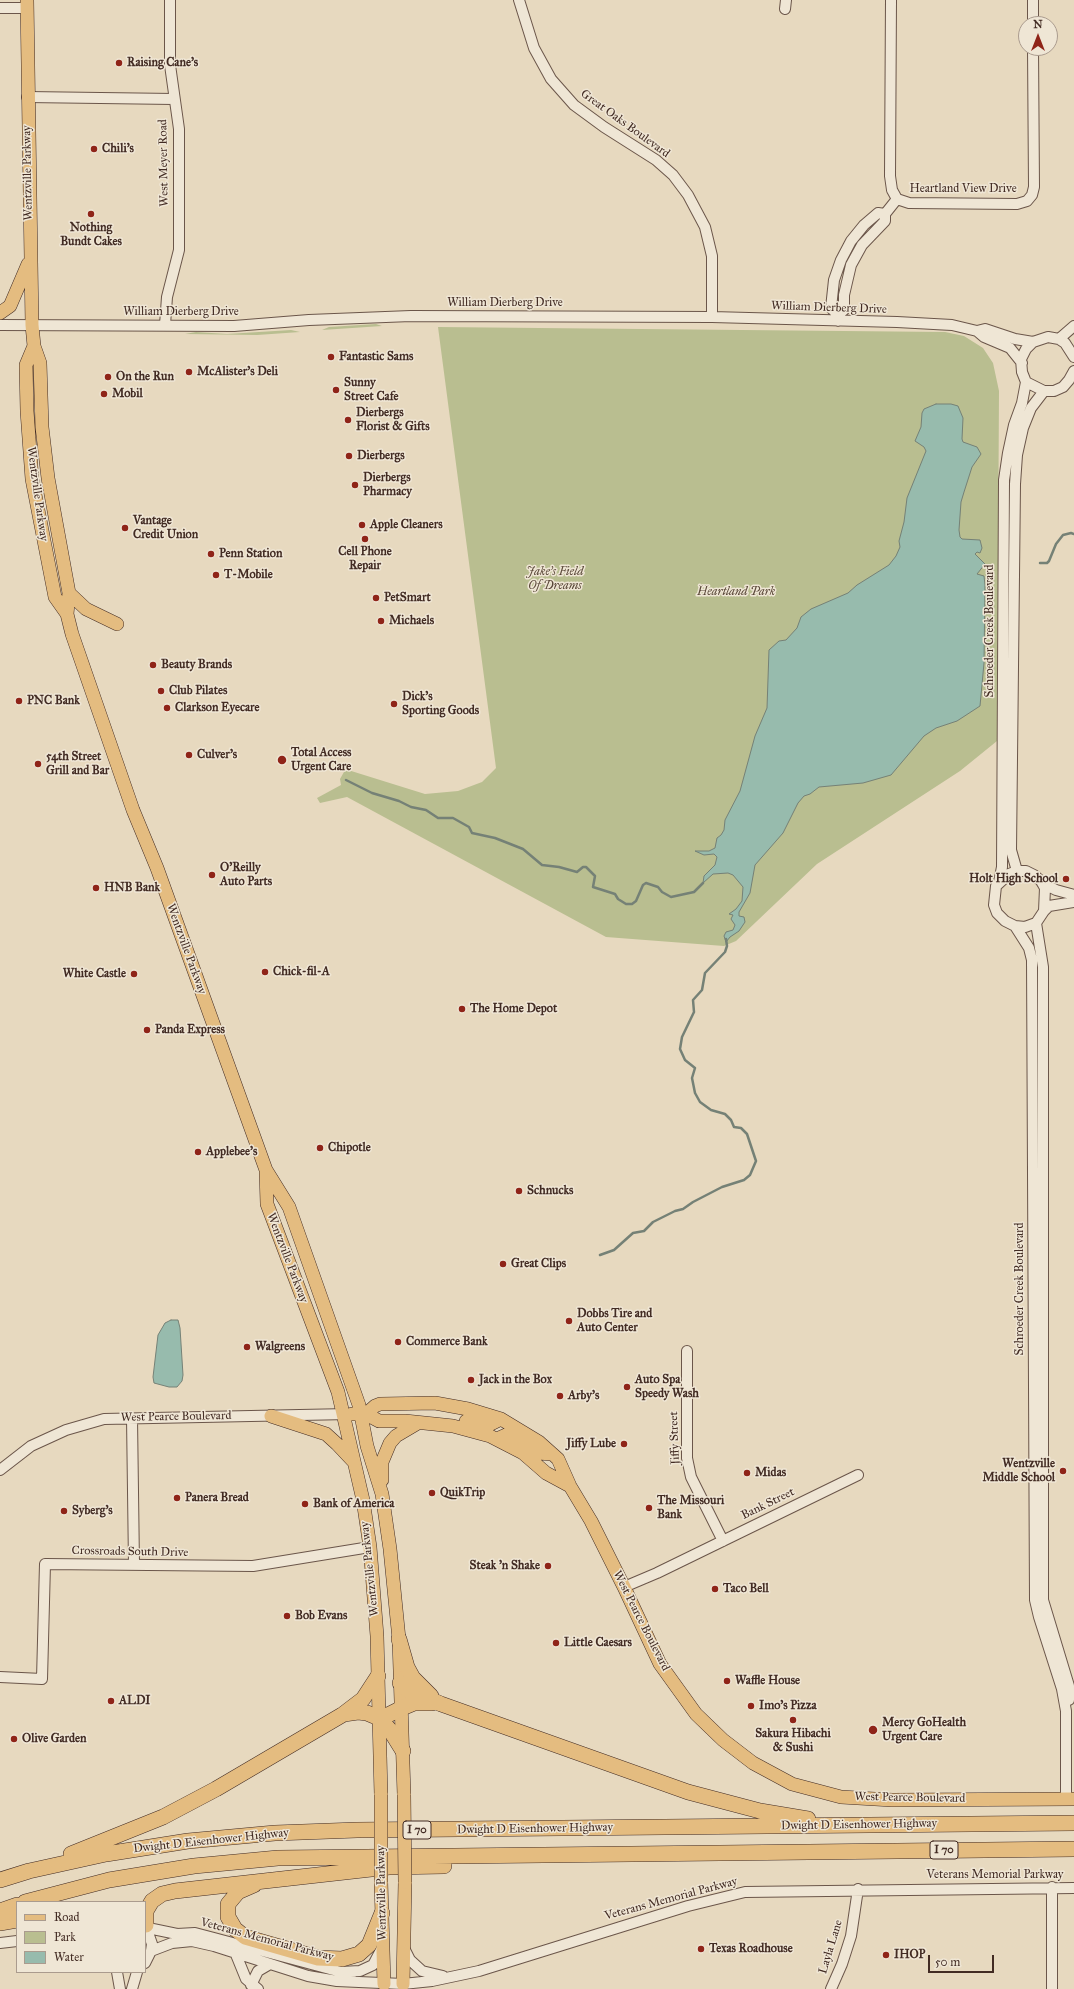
<!DOCTYPE html>
<style>
body{margin:0}
#map{position:relative;width:1074px;height:1989px;overflow:hidden;background:#e7d9bf;font-family:"IM FELL Great Primer",serif}
canvas{display:block}
.legend{position:absolute;left:16px;top:1901px;width:130px;height:72px;box-sizing:border-box;background:#efe6d5;border:1px solid #aa9b8e;margin:0;padding:5px 7px;list-style:none;font-size:12px;color:#422b23}
.legend li{display:flex;align-items:center;gap:8px;height:20px}
.legend b{width:20px;border:1px solid #aa9b8e}
.north{position:absolute;left:1018px;top:16px;width:40px;height:40px;box-sizing:border-box;background:#efe6d5;border:1px solid #aa9b8e;border-radius:50%;rotate:0deg;font-size:11px;font-weight:700;line-height:16px;text-align:center;color:#422b23}
.north::after{content:'';display:block;margin:auto;width:14px;height:18px;background:#8f2418;clip-path:polygon(50% 0,100% 100%,50% 72%,0 100%)}
.scale{position:absolute;left:928px;top:1955px;width:66px;height:18px;box-sizing:border-box;border:2px solid #422b23;border-top:0;padding-left:5px;font-size:12px;line-height:14px;white-space:nowrap;color:#422b23;-webkit-text-stroke:3px #efe6d5;paint-order:stroke}
</style>
<div id="map">
<canvas width="1074" height="1989"></canvas>
<ul class="legend">
<li><b style="height:5px;background:#e4bc80"></b>Road</li>
<li><b style="height:11px;background:#b9be90"></b>Park</li>
<li><b style="height:11px;background:#97bbad"></b>Water</li>
</ul>
<div class="north">N</div>
<div class="scale">50 m</div>
</div>
<script>
const ctx = document.querySelector('canvas').getContext('2d');
ctx.lineJoin = 'round';
function fillPath(path, color) { ctx.fillStyle = color; ctx.fill(path, 'evenodd'); }
const poly = rows => new Path2D(rows.map(r => 'M' + r).join(''));
function strokePath(path, color, width, dash) { ctx.strokeStyle = color; ctx.lineWidth = width; ctx.lineCap = dash ? 'butt' : 'round'; ctx.setLineDash(dash || []); ctx.stroke(path); }
function drawText(font, color, halo, rows, align = 'center') {
  ctx.font = font + ' "IM FELL Great Primer",serif'; ctx.lineWidth = 3; ctx.setLineDash([]); ctx.textBaseline = 'middle'; ctx.strokeStyle = halo; ctx.fillStyle = color; for (const [text, x, y, turn = 0] of rows) {
    ctx.save(); ctx.translate(x, y); ctx.rotate((+turn || 0) * Math.PI / 180); ctx.textAlign = isNaN(turn) ? turn : align; if (halo) ctx.strokeText(text, 0, 0); ctx.fillText(text, 0, 0); ctx.restore();
  }
}
fillPath(poly([
 [376,324,382,326,322,330,329,327],
 [438,327,945,332,964,336,983,348,993,363,999,391,997,741,960,771,817,864,736,941,724,946,606,937,347,797,320,803,317,798,341,785,340,779,344,772,348,770,425,794,458,791,482,782,496,768],
 [291,330,300,332,257,335,185,334,196,332,227,334]
]), '#b9be90');
const water = poly([
 [936,404,951,404,958,406,963,418,962,439,963,442,977,447,981,454,972,467,964,492,961,502,959,530,960,537,962,539,980,540,982,548,980,553,977,552,975,554,985,564,977,574,984,576,985,585,984,663,980,706,957,721,936,728,924,736,891,775,863,783,819,787,810,794,804,796,798,803,783,833,755,865,750,893,739,912,739,916,744,917,745,922,739,931,730,937,726,942,724,936,726,932,733,930,735,925,731,919,733,915,729,914,736,909,742,901,743,887,733,875,728,873,713,874,703,883,704,876,715,865,717,857,714,854,704,855,695,851,709,851,715,848,717,838,721,835,724,830,725,820,740,791,755,736,767,708,769,650,779,641,786,640,797,628,801,617,811,609,848,593,857,585,889,565,896,556,900,547,899,541,904,522,907,498,926,451,924,447,915,441,921,427,922,413,924,409,936,404],
 [171,1320,178,1320,180,1328,183,1375,182,1381,177,1387,169,1387,154,1383,153,1377,158,1335,165,1323,171,1320]
]);
fillPath(water, '#97bbad');
strokePath(water, '#758176', 1);
strokePath(poly([
 [1040,563,1047,563,1049,561,1056,544,1063,535,1071,533,1074,534],
 [346,780,372,793,399,801,411,807,426,810,438,818,453,818,469,827,472,833,495,838,523,849,542,865,559,867,577,872,583,867,586,867,595,876,593,887,615,894,618,899,626,904,632,904,636,901,643,885,646,883,658,887,662,892,671,897,694,892,703,883],
 [600,1255,614,1250,633,1233,644,1231,653,1222,675,1211,683,1209,693,1202,722,1187,744,1180,750,1175,756,1161,747,1134,741,1128,734,1127,731,1120,725,1114,711,1110,700,1102,695,1093,692,1078,695,1068,685,1060,680,1049,682,1037,694,1012,693,1000,702,990,705,973,725,952,727,946,726,939]
]), '#758176', 2.5);
const minor = poly([
 [519,0,534,48,551,79,574,105,604,127,656,160,673,175,688,195,705,227,712,256,712,317],
 [891,0,890,176,892,190,897,199,909,203,1017,204,1027,201,1032,195,1034,187,1033,48],
 [1033,0,1033,24],
 [0,8,27,8],
 [785,9,786,0],
 [27,97,174,99],
 [838,315,844,310,844,295,851,265,862,245,885,221,885,214,897,199],
 [838,321,838,315,831,308,834,280,841,260,851,241,864,225,878,213,885,214],
 [0,325,234,326,309,320,411,316,712,317,897,322,952,325,977,331,984,337,1010,348,1022,363],
 [165,325,167,297,179,250,179,129,170,65,170,0],
 [977,331,985,329,1015,339,1033,342],
 [1059,339,1074,326],
 [1074,357,1065,343,1059,339,1048,337,1033,342,1026,349,1021,359,1022,372,1026,382,1044,391,1054,391,1063,387,1069,380,1074,371],
 [1017,871,1011,850,1015,484,1017,455,1023,428,1031,408,1044,391],
 [1017,871,1026,871,1034,875,1041,881,1045,888,1044,911,1036,923,1025,927,1015,926,1005,921,997,913,994,905,996,886,1009,874,1017,871],
 [999,882,1002,867,1004,480,1008,453,1014,425,1022,403,1026,382],
 [1042,883,1056,890,1074,895],
 [1044,911,1049,906,1074,902],
 [1036,923,1043,967,1043,1600,1069,1686,1069,1700],
 [1015,926,1029,948,1032,960,1035,1600,1039,1617,1062,1689,1066,1711,1066,1799],
 [687,1351,687,1458,691,1477,723,1541],
 [132,1418,134,1565],
 [0,1470,31,1446,66,1430,104,1419,349,1414],
 [624,1587,657,1573,858,1475],
 [0,1677,42,1679,45,1564,253,1566,370,1547],
 [145,1924,152,1944,151,1951,145,1963],
 [148,1928,177,1934,195,1933,214,1938,341,1972,353,1981],
 [0,1943,17,1941],
 [404,1948,410,1960,422,1971,443,1976],
 [151,1951,172,1943,192,1941,214,1946,308,1976,337,1981,403,1984,432,1981,479,1971,688,1906,745,1892,1074,1888],
 [235,1952,246,1979,258,1989],
 [117,1972,120,1989],
 [341,1972,360,1971,373,1965,382,1948],
 [251,1985,258,1971,270,1964],
 [132,1989,137,1972],
 [831,1989,842,1964,851,1936,858,1889],
 [1052,1989,1052,1887]
]);
const major = poly([
 [27,0,32,325,34,346,40,363,42,427,48,478,69,593,67,614],
 [0,313,10,306,28,264],
 [34,346,26,365,27,411,32,479,55,597,67,614,72,634,133,810,157,868,266,1170,289,1207,359,1405,367,1446,382,1494,390,1549,399,1639,404,1795],
 [69,593,86,609,117,624],
 [266,1170,267,1204,338,1392,363,1500,370,1547,377,1636,381,1795],
 [352,1414,366,1414,379,1421,405,1421,453,1426,490,1436,523,1453,546,1473,570,1486],
 [366,1414,375,1406,380,1404,435,1403,468,1409,501,1419,539,1442,558,1459,570,1486,591,1521,624,1587,660,1664,696,1714,723,1740,753,1763,792,1784,841,1797,892,1800,1074,1799],
 [271,1416,326,1434,337,1444,353,1461],
 [466,1421,489,1425,501,1419],
 [497,1439,506,1435,512,1436,538,1453,552,1454],
 [382,1480,382,1462,390,1443,396,1436,418,1423],
 [381,1882,384,1984],
 [403,1984,405,1882]
]);
const highway = poly([
 [399,1639,407,1667,413,1678,431,1696],
 [400,1683,408,1690,441,1704,688,1792,760,1811,808,1819],
 [344,1714,358,1712,367,1713,379,1718,390,1730,403,1751],
 [380,1719,402,1708,414,1703,432,1703],
 [71,1854,163,1817,216,1789,342,1715,363,1699,378,1676],
 [0,1880,29,1871,106,1854,188,1841,275,1833,357,1830,1074,1823],
 [254,1885,238,1892,228,1904,228,1917,235,1929,245,1937,318,1958,342,1959,359,1954,369,1945,382,1913],
 [25,1902,109,1880,194,1866,278,1858,1074,1849],
 [0,1911,17,1905],
 [0,1923,17,1920],
 [146,1925,146,1911,152,1901,162,1894,175,1891,389,1867,444,1866]
]);
strokePath(minor, '#6b564a', 12);
strokePath(major, '#422b23', 14);
strokePath(highway, '#422b23', 16);
strokePath(minor, '#efe6d5', 10);
strokePath(major, '#e4bc80', 13);
strokePath(highway, '#e4bc80', 15);
const majorBridge = poly([
 [381,1795,381,1882],
 [404,1795,405,1882]
]);
strokePath(majorBridge, '#422b23', 14, []);
strokePath(majorBridge, '#e4bc80', 13);
for (const [x, y, r, color] of [
 [119,63,4,"#8f2418"],
 [94,149,4,"#8f2418"],
 [91,214,4,"#8f2418"],
 [331,357,4,"#8f2418"],
 [189,372,4,"#8f2418"],
 [108,377,4,"#8f2418"],
 [336,390,4,"#8f2418"],
 [104,394,4,"#8f2418"],
 [348,420,4,"#8f2418"],
 [349,456,4,"#8f2418"],
 [355,485,4,"#8f2418"],
 [362,525,4,"#8f2418"],
 [125,528,4,"#8f2418"],
 [365,539,4,"#8f2418"],
 [211,554,4,"#8f2418"],
 [216,575,4,"#8f2418"],
 [376,598,4,"#8f2418"],
 [381,621,4,"#8f2418"],
 [153,665,4,"#8f2418"],
 [161,691,4,"#8f2418"],
 [19,701,4,"#8f2418"],
 [394,704,4,"#8f2418"],
 [167,708,4,"#8f2418"],
 [189,755,4,"#8f2418"],
 [282,760,5,"#8f2418"],
 [38,764,4,"#8f2418"],
 [212,875,4,"#8f2418"],
 [1066,879,4,"#8f2418"],
 [96,888,4,"#8f2418"],
 [265,972,4,"#8f2418"],
 [134,974,4,"#8f2418"],
 [462,1009,4,"#8f2418"],
 [147,1030,4,"#8f2418"],
 [320,1148,4,"#8f2418"],
 [198,1152,4,"#8f2418"],
 [519,1191,4,"#8f2418"],
 [503,1264,4,"#8f2418"],
 [569,1321,4,"#8f2418"],
 [398,1342,4,"#8f2418"],
 [247,1347,4,"#8f2418"],
 [471,1380,4,"#8f2418"],
 [627,1387,4,"#8f2418"],
 [560,1396,4,"#8f2418"],
 [624,1444,4,"#8f2418"],
 [1063,1471,4,"#8f2418"],
 [747,1473,4,"#8f2418"],
 [432,1493,4,"#8f2418"],
 [177,1498,4,"#8f2418"],
 [305,1504,4,"#8f2418"],
 [649,1508,4,"#8f2418"],
 [64,1511,4,"#8f2418"],
 [548,1566,4,"#8f2418"],
 [715,1589,4,"#8f2418"],
 [287,1616,4,"#8f2418"],
 [556,1643,4,"#8f2418"],
 [727,1681,4,"#8f2418"],
 [111,1701,4,"#8f2418"],
 [751,1706,4,"#8f2418"],
 [793,1720,4,"#8f2418"],
 [873,1730,5,"#8f2418"],
 [14,1739,4,"#8f2418"],
 [701,1949,4,"#8f2418"],
 [886,1955,4,"#8f2418"]
]) { const dot = new Path2D(); dot.arc(x, y, r, 0, 2 * Math.PI); ctx.fillStyle = color; ctx.fill(dot); strokePath(dot, '#efe6d5', 1.5); }
for (const [x, y, w] of [
 [417,1830,28],
 [944,1850,28]
]) { const box = new Path2D(); box.roundRect(x - w / 2, y - 9, w, 18, 3); ctx.fillStyle = '#efe6d5'; ctx.fill(box); strokePath(box, '#422b23', 1); }
drawText('bold 11px', '#422b23', null, [
 ["I 70",417,1830],
 ["I 70",944,1850]
]);
drawText('bold 12px', '#422b23', '#efe6d5', [
 ["Raising Cane's",127,63],
 ["Chili's",102,149],
 ["Nothing",91,228,"center"],
 ["Bundt Cakes",91,242,"center"],
 ["Fantastic Sams",339,357],
 ["McAlister's Deli",197,372],
 ["On the Run",116,377],
 ["Sunny",344,383],
 ["Street Cafe",344,397],
 ["Mobil",112,394],
 ["Dierbergs",356,413],
 ["Florist & Gifts",356,427],
 ["Dierbergs",357,456],
 ["Dierbergs",363,478],
 ["Pharmacy",363,492],
 ["Vantage",133,521],
 ["Credit Union",133,535],
 ["Apple Cleaners",370,525],
 ["Cell Phone",365,552,"center"],
 ["Repair",365,566,"center"],
 ["Penn Station",219,554],
 ["T-Mobile",224,575],
 ["PetSmart",384,598],
 ["Michaels",389,621],
 ["Beauty Brands",161,665],
 ["Club Pilates",169,691],
 ["Dick's",402,697],
 ["Sporting Goods",402,711],
 ["PNC Bank",27,701],
 ["Clarkson Eyecare",175,708],
 ["Total Access",291,753],
 ["Urgent Care",291,767],
 ["Culver's",197,755],
 ["54th Street",46,757],
 ["Grill and Bar",46,771],
 ["O'Reilly",220,868],
 ["Auto Parts",220,882],
 ["Holt High School",1058,879,"right"],
 ["HNB Bank",104,888],
 ["Chick-fil-A",273,972],
 ["White Castle",126,974,"right"],
 ["The Home Depot",470,1009],
 ["Panda Express",155,1030],
 ["Chipotle",328,1148],
 ["Applebee's",206,1152],
 ["Schnucks",527,1191],
 ["Great Clips",511,1264],
 ["Dobbs Tire and",577,1314],
 ["Auto Center",577,1328],
 ["Commerce Bank",406,1342],
 ["Walgreens",255,1347],
 ["Jack in the Box",479,1380],
 ["Auto Spa",635,1380],
 ["Speedy Wash",635,1394],
 ["Arby's",568,1396],
 ["Jiffy Lube",616,1444,"right"],
 ["Wentzville",1055,1464,"right"],
 ["Middle School",1055,1478,"right"],
 ["Midas",755,1473],
 ["QuikTrip",440,1493],
 ["Panera Bread",185,1498],
 ["The Missouri",657,1501],
 ["Bank",657,1515],
 ["Bank of America",313,1504],
 ["Syberg's",72,1511],
 ["Steak 'n Shake",540,1566,"right"],
 ["Taco Bell",723,1589],
 ["Bob Evans",295,1616],
 ["Little Caesars",564,1643],
 ["Waffle House",735,1681],
 ["ALDI",119,1701],
 ["Imo's Pizza",759,1706],
 ["Mercy GoHealth",882,1723],
 ["Urgent Care",882,1737],
 ["Sakura Hibachi",793,1734,"center"],
 ["& Sushi",793,1748,"center"],
 ["Olive Garden",22,1739],
 ["Texas Roadhouse",709,1949],
 ["IHOP",894,1955]
], 'left');
drawText('12px', '#422b23', '#efe6d5', [
 ["Great Oaks Boulevard",625,124,36],
 ["West Meyer Road",164,163,-91],
 ["Wentzville Parkway",28,173,-91],
 ["Heartland View Drive",963,189],
 ["William Dierberg Drive",505,303],
 ["William Dierberg Drive",829,308,2],
 ["William Dierberg Drive",181,312],
 ["Wentzville Parkway",37,494,82],
 ["Schroeder Creek Boulevard",990,631,-90],
 ["Wentzville Parkway",186,949,70],
 ["Wentzville Parkway",287,1258,69],
 ["Schroeder Creek Boulevard",1020,1289,-90],
 ["West Pearce Boulevard",176,1417,-1],
 ["Jiffy Street",675,1438,-92],
 ["Bank Street",768,1504,-26],
 ["Crossroads South Drive",130,1552,1],
 ["Wentzville Parkway",370,1569,-96],
 ["West Pearce Boulevard",641,1621,63],
 ["West Pearce Boulevard",910,1798,1],
 ["Dwight D Eisenhower Highway",859,1825,-1],
 ["Dwight D Eisenhower Highway",535,1829,-1],
 ["Dwight D Eisenhower Highway",211,1841,-6],
 ["Veterans Memorial Parkway",995,1875],
 ["Wentzville Parkway",382,1893,-91],
 ["Veterans Memorial Parkway",671,1899,-15],
 ["Veterans Memorial Parkway",267,1940,15],
 ["Layla Lane",831,1947,-73]
]);
drawText('italic 12px', '#5a4839', '#efe6d5', [
 ["Jake's Field",555,572],
 ["Of Dreams",555,586],
 ["Heartland Park",736,592]
]);
</script>
